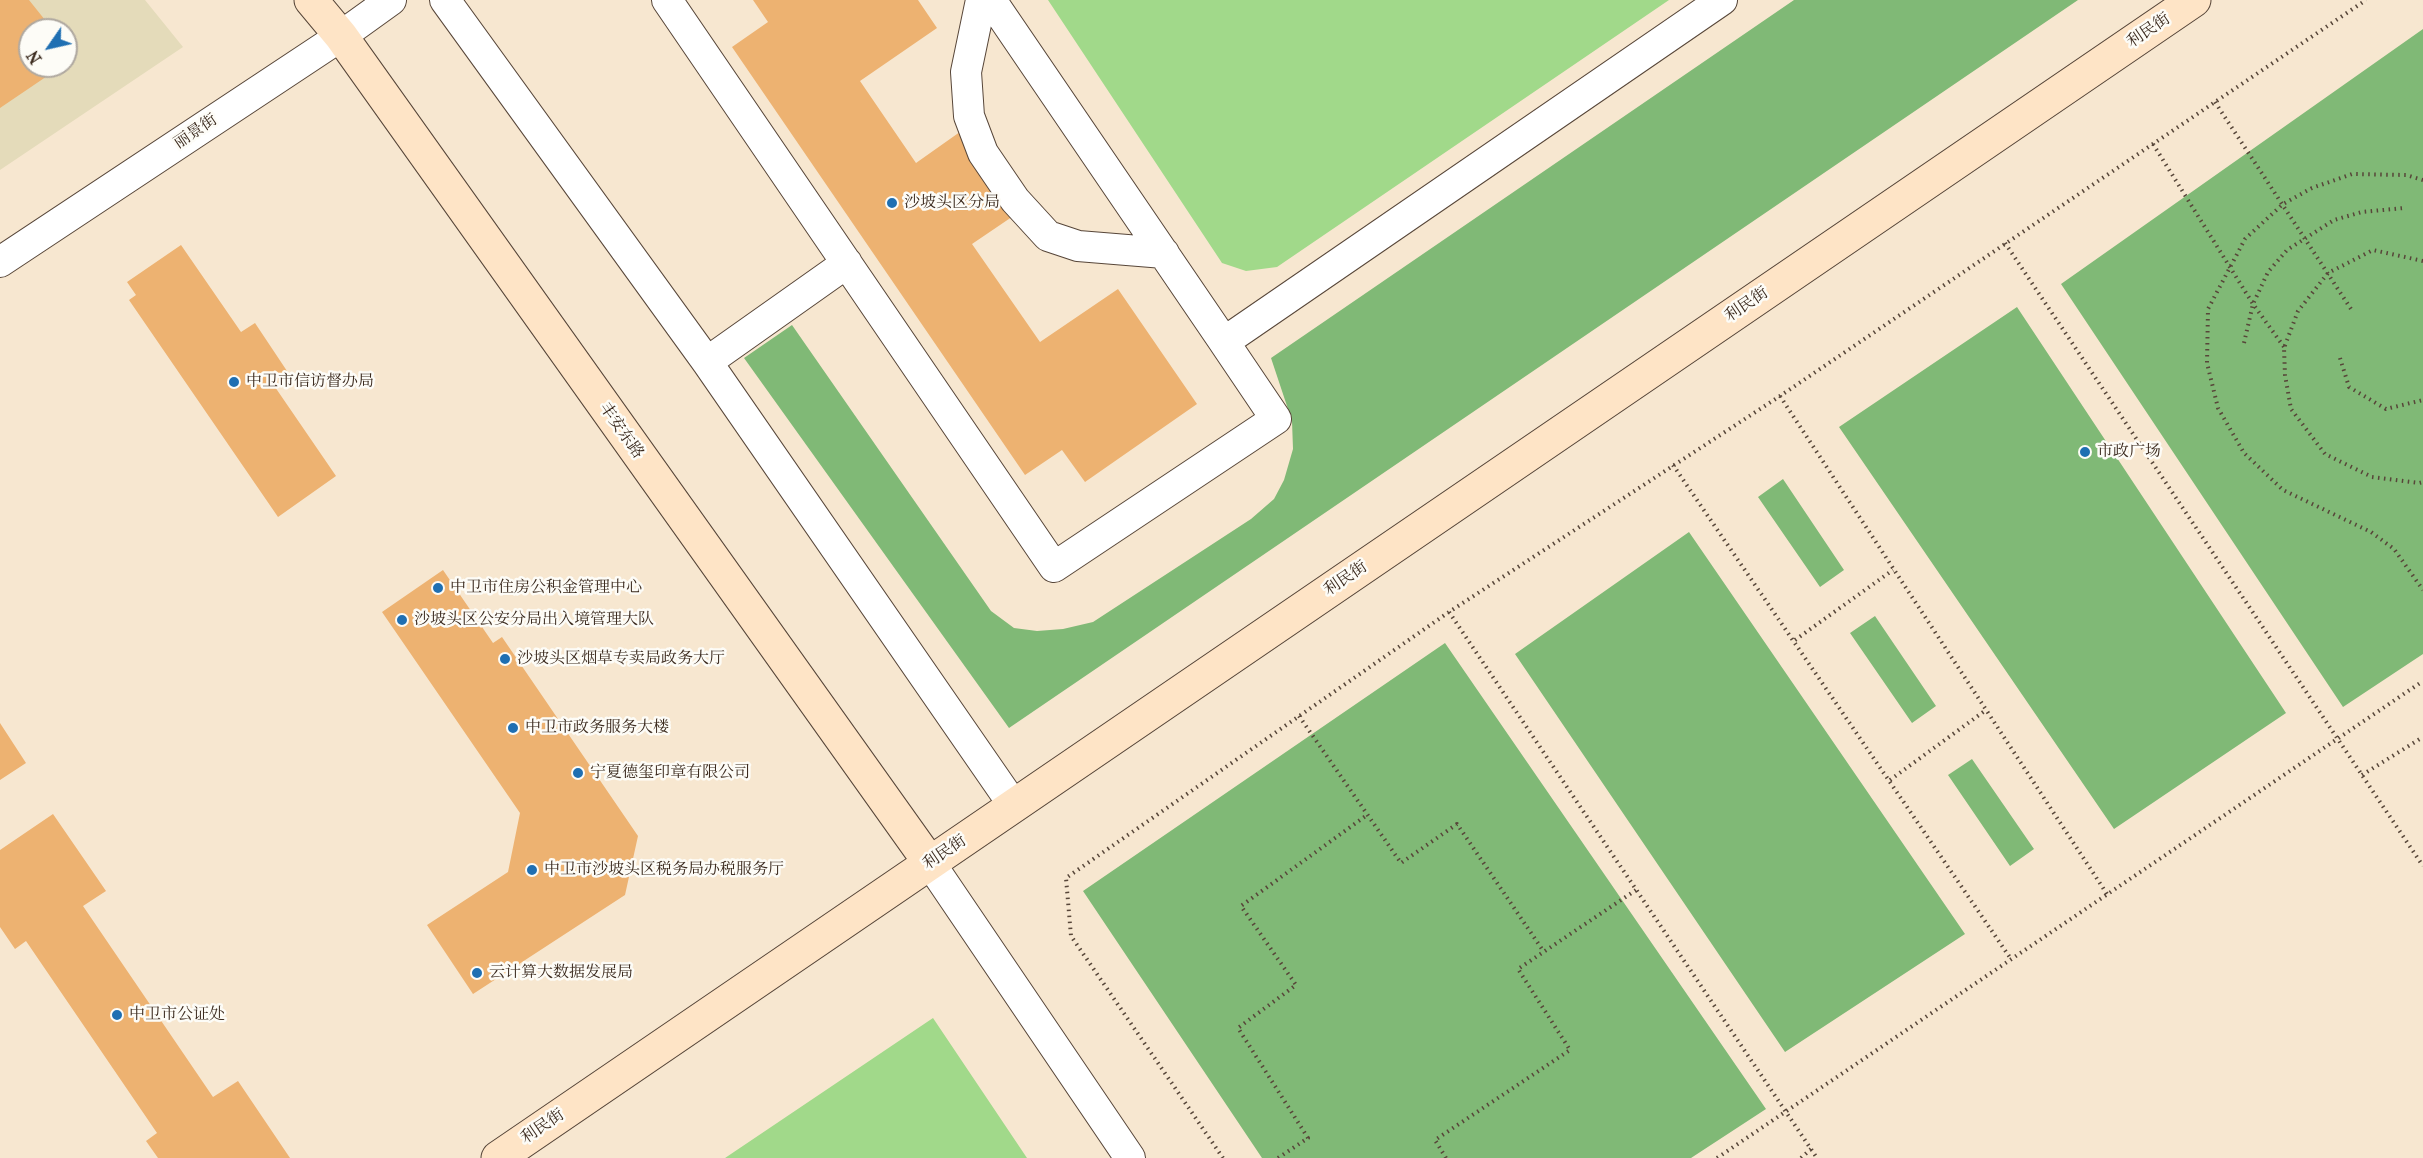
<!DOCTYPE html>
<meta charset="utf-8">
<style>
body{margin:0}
#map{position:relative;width:2423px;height:1158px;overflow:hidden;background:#f7e7d0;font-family:"IM FELL French Canon",serif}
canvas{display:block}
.north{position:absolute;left:18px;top:18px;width:60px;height:60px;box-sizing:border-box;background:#fdfcf7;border:2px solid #afa8a0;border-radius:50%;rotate:236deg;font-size:16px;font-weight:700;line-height:24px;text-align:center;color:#3b2a1e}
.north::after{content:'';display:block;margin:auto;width:21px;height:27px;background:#1f6fb2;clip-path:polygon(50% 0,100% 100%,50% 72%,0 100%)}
</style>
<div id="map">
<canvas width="2423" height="1158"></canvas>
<div class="north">N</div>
</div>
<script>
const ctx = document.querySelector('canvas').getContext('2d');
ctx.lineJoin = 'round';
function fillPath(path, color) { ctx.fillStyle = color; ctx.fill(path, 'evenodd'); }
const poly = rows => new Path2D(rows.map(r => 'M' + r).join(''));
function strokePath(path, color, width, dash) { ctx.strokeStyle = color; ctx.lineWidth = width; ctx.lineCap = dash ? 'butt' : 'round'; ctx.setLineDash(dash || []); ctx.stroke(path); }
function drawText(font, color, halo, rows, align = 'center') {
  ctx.font = font + ' "IM FELL French Canon","Noto Serif SC",serif'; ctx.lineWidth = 5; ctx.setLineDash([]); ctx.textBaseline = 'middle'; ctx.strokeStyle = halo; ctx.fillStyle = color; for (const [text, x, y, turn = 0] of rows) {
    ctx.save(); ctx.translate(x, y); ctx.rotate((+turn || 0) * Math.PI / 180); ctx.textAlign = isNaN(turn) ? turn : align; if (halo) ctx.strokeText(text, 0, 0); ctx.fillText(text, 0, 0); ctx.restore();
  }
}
fillPath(poly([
 [0,0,145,0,183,47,0,170],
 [30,30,66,30,66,66,30,66]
]), '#e4dbba');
fillPath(poly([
 [1048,0,1669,0,1277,267,1246,271,1222,263],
 [933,1018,1027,1158,725,1158]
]), '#a1d98a');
fillPath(poly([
 [1794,0,2078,0,1009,728,744,358,792,325,991,611,1014,628,1037,631,1063,629,1093,622,1251,519,1274,499,1284,480,1293,449,1292,421,1271,358],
 [2423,29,2423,654,2343,707,2061,284],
 [2017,307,2286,713,2114,829,1839,427],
 [1783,479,1844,570,1820,587,1758,497],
 [1689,532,1965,934,1785,1052,1515,654],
 [1875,616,1936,706,1912,723,1850,633],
 [1445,643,1766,1109,1691,1158,1262,1158,1083,891],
 [1972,759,2034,849,2010,866,1948,775]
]), '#80b976');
fillPath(poly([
 [0,0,29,0,53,30,30,30,30,66,62,66,0,108],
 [753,0,918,0,937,28,860,81,916,163,974,122,1031,204,972,244,1040,342,1118,289,1197,404,1085,482,1062,450,1025,475,732,47,768,22],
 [66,48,74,58,66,63],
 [181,245,241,332,255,323,291,377,275,387,336,476,278,517,129,300,136,295,127,282],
 [443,570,493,643,502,637,638,836,625,895,473,994,427,925,508,872,520,813,382,612],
 [0,723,26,763,0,780],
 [53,814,106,891,83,906,213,1097,238,1081,290,1158,158,1158,146,1141,157,1133,26,941,15,949,0,927,0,850]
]), '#edb271');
const street = poly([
 [445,0,707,362,1014,806],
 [667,0,1054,567,1276,419,1224,342],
 [981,0,966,72,969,116,983,153,1015,200,1048,236,1078,246,1164,253],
 [991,0,1224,342,1722,0],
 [0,262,341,36,391,0],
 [707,362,847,263],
 [930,863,1130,1158]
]);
const secondary = poly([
 [311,0,341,36,930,863],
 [498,1158,2194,0]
]);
strokePath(street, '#574639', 32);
strokePath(secondary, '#574639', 35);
strokePath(poly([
 [2215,102,2353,312],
 [2153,144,2253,304,2284,347],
 [2423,180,2406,175,2352,174,2312,188,2283,204,2245,239,2208,309,2207,363,2218,408,2244,453,2283,490,2371,532,2394,549,2423,590],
 [2005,243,2423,866],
 [2423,261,2373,250,2328,273,2298,311,2284,348,2285,375,2291,409,2325,454,2372,477,2419,483,2423,482],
 [2244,343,2253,304,2268,272,2287,250,2334,220,2362,212,2404,208],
 [2340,358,2349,387,2386,409,2423,400],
 [1780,396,2107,894],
 [1673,465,2011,959],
 [1449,612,1817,1158],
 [1795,640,1893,570],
 [1299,716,1401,863,1457,824,1544,952],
 [2362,775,2423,737],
 [1890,780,1986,710],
 [1223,1158,1071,936,1066,878,1449,612,1780,396,2366,0],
 [1278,1158,1308,1138,1238,1028,1296,985,1241,906,1367,815],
 [1446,1158,1435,1140,1570,1050,1518,969,1636,890],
 [1717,1158,2423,681],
 [1801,1158,1811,1149]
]), '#574639', 4, [1.5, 4.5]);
strokePath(street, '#fff', 30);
strokePath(secondary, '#fee4c6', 33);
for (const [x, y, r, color] of [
 [892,203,6,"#1f6fb2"],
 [234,382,6,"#1f6fb2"],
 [2085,452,6,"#1f6fb2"],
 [438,588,6,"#1f6fb2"],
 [402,620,6,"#1f6fb2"],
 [505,659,6,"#1f6fb2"],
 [513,728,6,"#1f6fb2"],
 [578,773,6,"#1f6fb2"],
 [532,870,6,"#1f6fb2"],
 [477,973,6,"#1f6fb2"],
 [117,1015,6,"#1f6fb2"]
]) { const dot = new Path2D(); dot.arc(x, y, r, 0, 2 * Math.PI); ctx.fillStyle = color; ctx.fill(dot); strokePath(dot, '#fdfcf7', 2); }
drawText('16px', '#3b2a1e', '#fdfcf7', [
 ["利民街",2149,31,-34],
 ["丽景街",196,132,-34],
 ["利民街",1747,305,-34],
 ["丰安东路",621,431,55],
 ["利民街",1346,579,-34],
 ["利民街",945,853,-34],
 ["利民街",543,1127,-34]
]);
drawText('16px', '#3b2a1e', '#fdfcf7', [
 ["沙坡头区分局",904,203],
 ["中卫市信访督办局",246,382],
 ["市政广场",2097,452],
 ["中卫市住房公积金管理中心",450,588],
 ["沙坡头区公安分局出入境管理大队",414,620],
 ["沙坡头区烟草专卖局政务大厅",517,659],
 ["中卫市政务服务大楼",525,728],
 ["宁夏德玺印章有限公司",590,773],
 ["中卫市沙坡头区税务局办税服务厅",544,870],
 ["云计算大数据发展局",489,973],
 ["中卫市公证处",129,1015]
], 'left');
</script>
